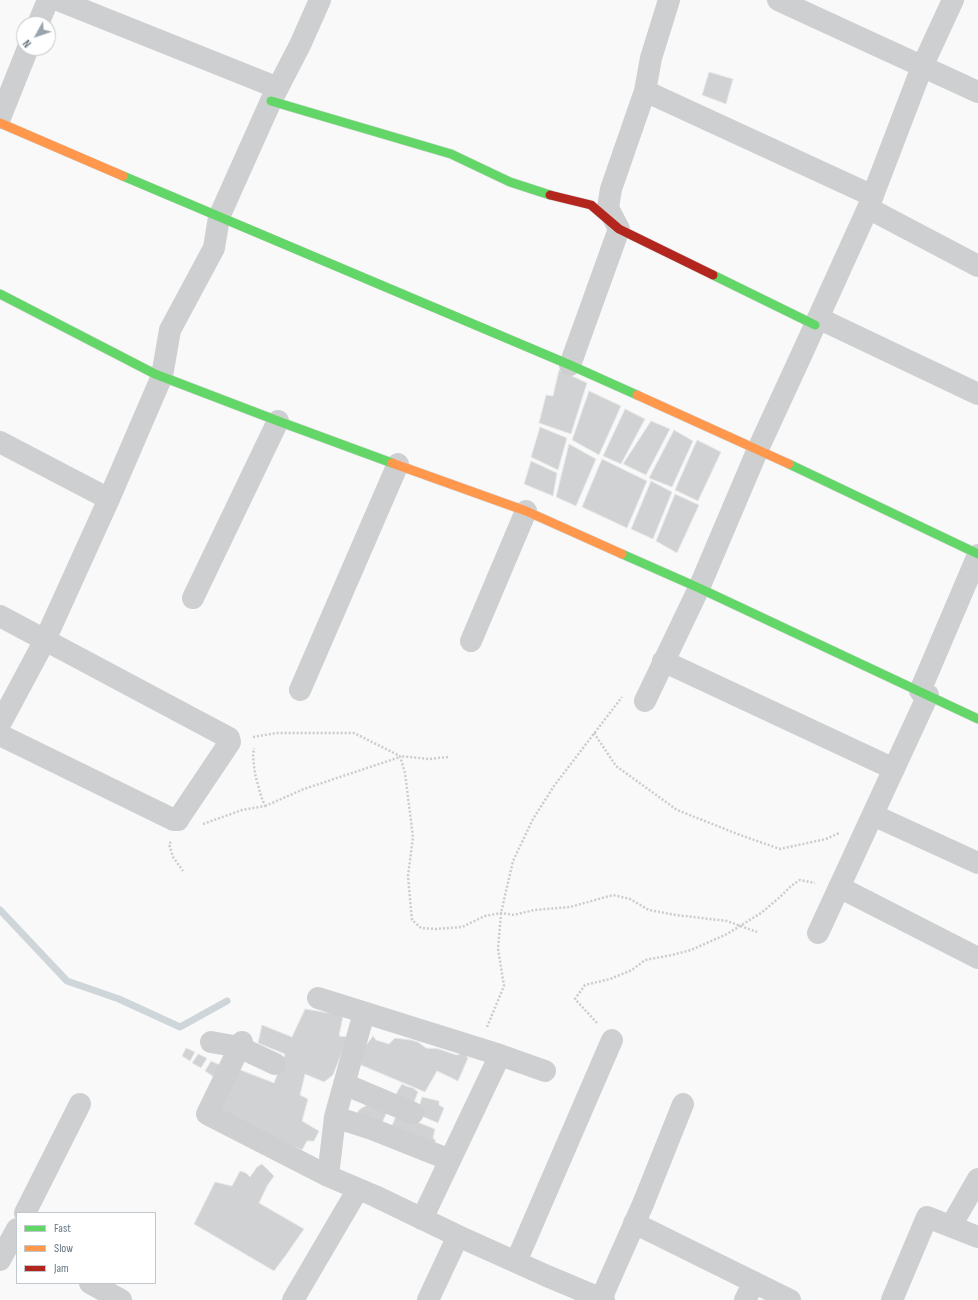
<!DOCTYPE html>
<style>
body{margin:0}
#map{position:relative;width:978px;height:1300px;overflow:hidden;background:#f9f9f9;font-family:"Sofia Sans Condensed",sans-serif}
canvas{display:block}
.legend{position:absolute;left:16px;top:1212px;width:140px;height:72px;box-sizing:border-box;background:#fff;border:1px solid #c1c8cd;margin:0;padding:5px 7px;list-style:none;font-size:12px;color:#657683}
.legend li{display:flex;align-items:center;gap:8px;height:20px}
.legend b{width:20px;border:1px solid #c1c8cd}
.north{position:absolute;left:16px;top:16px;width:40px;height:40px;box-sizing:border-box;background:#fff;border:1px solid #c1c8cd;border-radius:50%;rotate:230deg;font-size:11px;font-weight:700;line-height:16px;text-align:center;color:#657683}
.north::after{content:'';display:block;margin:auto;width:14px;height:18px;background:#99a4ac;clip-path:polygon(50% 0,100% 100%,50% 72%,0 100%)}
</style>
<div id="map">
<canvas width="978" height="1300"></canvas>
<ul class="legend">
<li><b style="height:5px;background:#63d668"></b>Fast</li>
<li><b style="height:5px;background:#ff974d"></b>Slow</li>
<li><b style="height:5px;background:#b3261e"></b>Jam</li>
</ul>
<div class="north">N</div>
</div>
<script>
const ctx = document.querySelector('canvas').getContext('2d');
ctx.lineJoin = 'round';
const poly = rows => new Path2D(rows.map(r => 'M' + r).join(''));
function strokePath(path, color, width, dash) { ctx.strokeStyle = color; ctx.lineWidth = width; ctx.lineCap = dash ? 'butt' : 'round'; ctx.setLineDash(dash || []); ctx.stroke(path); }
function fillPath(path, color) { ctx.fillStyle = color; ctx.fill(path, 'evenodd'); }
strokePath(poly([
 [0,910,67,981,119,999,180,1027,227,1001]
]), '#ced6d9', 7);
const building = poly([
 [709,72,733,79,726,104,702,95,709,72],
 [559,370,587,383,571,434,539,423,546,395,553,396,559,370],
 [589,391,621,406,599,455,572,440,589,391],
 [625,409,645,419,621,464,603,456,625,409],
 [651,421,670,429,646,475,623,464,651,421],
 [540,427,567,438,558,470,531,457,540,427],
 [674,430,693,441,672,487,649,478,674,430],
 [697,440,721,452,698,501,675,490,697,440],
 [569,444,596,459,576,506,556,497,569,444],
 [602,459,647,481,627,528,582,507,602,459],
 [531,461,557,473,553,496,524,484,531,461],
 [651,481,672,492,653,539,631,529,651,481],
 [675,494,699,505,677,553,656,541,675,494],
 [305,1009,329,1013,332,1010,343,1016,339,1036,348,1037,333,1075,324,1082,305,1074,300,1095,308,1099,302,1121,319,1131,314,1141,307,1141,302,1150,276,1139,218,1110,238,1069,274,1083,285,1054,258,1043,262,1025,292,1037,305,1009],
 [373,1036,376,1040,389,1044,395,1038,411,1040,418,1042,426,1048,439,1049,456,1055,464,1053,468,1058,458,1081,437,1071,425,1092,361,1065,363,1049,373,1036],
 [186,1048,195,1052,190,1061,182,1056,186,1048],
 [198,1054,207,1058,201,1068,192,1063,198,1054],
 [211,1061,220,1065,214,1077,205,1071,211,1061],
 [402,1084,406,1086,413,1088,418,1092,411,1110,394,1103,397,1092,402,1084],
 [422,1097,439,1101,439,1105,444,1108,438,1123,417,1114,422,1097],
 [367,1105,389,1108,380,1127,356,1114,360,1109,367,1105],
 [397,1114,435,1129,433,1138,436,1141,433,1143,390,1130,397,1114],
 [262,1164,274,1176,267,1186,259,1203,304,1229,286,1255,274,1271,194,1224,215,1182,232,1186,240,1171,246,1173,250,1177,257,1167,262,1164]
]);
fillPath(building, '#d0d2d3');
strokePath(building, '#e8e8e8', 1);
const fast = poly([
 [271,101,451,154,510,182,550,195],
 [123,176,570,365,637,395],
 [713,275,815,325],
 [0,294,155,374,278,421,392,463],
 [789,464,978,554],
 [622,554,699,588,978,719]
]);
const slow = poly([
 [0,123,123,176],
 [637,395,789,464],
 [392,463,526,511,622,554]
]);
const jam = poly([
 [550,195,591,205,619,229,713,275]
]);
strokePath(fast, '#d5d6d7', 10);
strokePath(slow, '#d5d6d7', 10);
strokePath(jam, '#d5d6d7', 10);
strokePath(poly([
 [594,733,616,766,677,810,740,835,780,849,826,839,839,833],
 [253,737,277,733,354,733,400,756],
 [448,757,429,759,400,756,405,773,413,837,408,876,411,910,412,920,421,928,436,929,462,927,485,916,501,913,514,915,534,910,570,907,613,895,630,899,649,910,676,915,727,921,757,932],
 [265,806,304,789,400,757],
 [203,824,242,810,265,806,261,796,255,774,253,757,254,748],
 [171,842,169,844,173,857,183,871],
 [597,1023,575,999,585,985,610,979,632,970,645,960,672,955,691,950,727,934,761,913,780,897,791,886,800,880,815,883],
 [487,1027,504,986,498,949,501,913,513,861,533,819,554,786,622,697]
]), '#cbcccd', 2.5, [2, 2]);
strokePath(poly([
 [58,0,278,88],
 [778,0,978,92],
 [38,24,48,0],
 [645,91,873,196],
 [0,118,28,48],
 [868,208,978,266],
 [818,318,978,394],
 [570,365,619,229,608,208,611,189,645,91,651,58,669,0],
 [0,442,109,499],
 [193,598,278,421],
 [0,616,229,738,230,742,181,815,178,820,174,820,0,735],
 [471,641,526,511],
 [663,661,894,769],
 [300,690,398,464],
 [920,691,978,555],
 [645,701,699,588,758,449,800,358,868,208,922,67,953,0],
 [0,724,45,640,109,499,162,376,170,330,214,248,219,217,271,101,300,45,320,0],
 [873,815,978,863],
 [839,887,978,958],
 [818,933,928,695],
 [318,998,500,1055,545,1071],
 [211,1042,239,1047,275,1064],
 [242,1042,207,1114,328,1176,375,1196,458,1236,547,1276,604,1300],
 [344,1084,413,1113],
 [335,1117,372,1129,450,1160],
 [328,1176,335,1117,364,1013],
 [25,1213,80,1104],
 [422,1219,500,1055],
 [634,1223,790,1300],
 [951,1226,978,1179],
 [0,1260,17,1229],
 [516,1262,612,1040],
 [90,1283,121,1300],
 [601,1299,643,1204,683,1104],
 [293,1300,358,1189],
 [428,1300,458,1236],
 [745,1300,754,1282],
 [892,1300,927,1217,978,1237]
]), '#cecfd0', 22);
strokePath(fast, '#63d668', 9);
strokePath(slow, '#ff974d', 9);
strokePath(jam, '#b3261e', 9);
</script>
